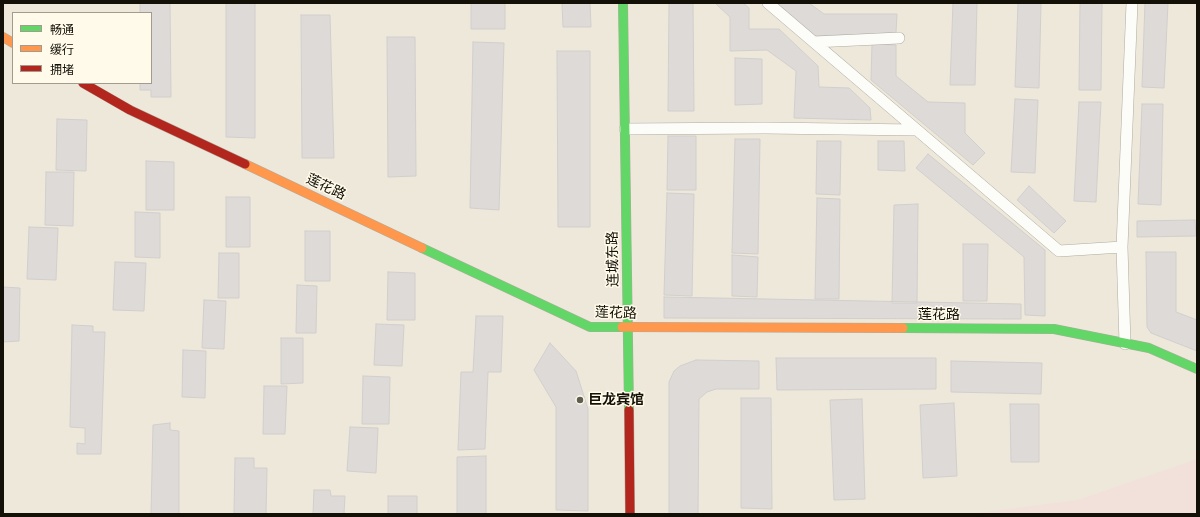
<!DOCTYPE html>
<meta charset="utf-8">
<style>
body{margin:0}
#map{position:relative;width:1200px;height:517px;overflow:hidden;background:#ede8d9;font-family:Mulish,"Noto Sans SC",sans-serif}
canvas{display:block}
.frame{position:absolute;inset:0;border:4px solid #131007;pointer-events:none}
.legend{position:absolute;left:12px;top:12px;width:140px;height:72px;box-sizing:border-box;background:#fffae9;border:1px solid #a19c8f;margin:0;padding:5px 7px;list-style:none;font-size:12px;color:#131007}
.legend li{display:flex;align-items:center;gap:8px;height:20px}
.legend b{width:20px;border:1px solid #a19c8f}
</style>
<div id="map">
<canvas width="1200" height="517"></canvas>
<div class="frame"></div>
<ul class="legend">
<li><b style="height:5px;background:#63d668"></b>畅通</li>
<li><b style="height:5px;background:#ff974d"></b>缓行</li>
<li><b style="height:5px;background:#b3261e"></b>拥堵</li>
</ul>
</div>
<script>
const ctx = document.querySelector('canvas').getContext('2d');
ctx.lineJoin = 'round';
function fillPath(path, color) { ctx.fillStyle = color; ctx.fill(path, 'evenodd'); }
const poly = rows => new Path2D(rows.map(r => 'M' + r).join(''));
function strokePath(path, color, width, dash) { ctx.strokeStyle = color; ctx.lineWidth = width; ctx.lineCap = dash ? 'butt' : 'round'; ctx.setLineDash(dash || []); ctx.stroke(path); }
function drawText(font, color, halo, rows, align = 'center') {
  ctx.font = font + ' Mulish,"Noto Sans SC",sans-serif'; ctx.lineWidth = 3; ctx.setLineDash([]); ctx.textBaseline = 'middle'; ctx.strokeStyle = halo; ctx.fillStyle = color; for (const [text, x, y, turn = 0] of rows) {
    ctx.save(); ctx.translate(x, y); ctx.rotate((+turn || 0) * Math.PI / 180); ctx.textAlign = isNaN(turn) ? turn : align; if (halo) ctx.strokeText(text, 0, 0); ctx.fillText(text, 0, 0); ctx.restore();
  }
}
fillPath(poly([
 [1197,459,1197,514,970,514,1078,500]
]), '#f2e1db');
const building = poly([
 [140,3,170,3,171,97,151,97,151,90,140,90,140,83,151,83,151,13,140,13,140,3],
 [226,3,255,3,255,138,226,137,226,3],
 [471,3,505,3,505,29,471,29,471,3],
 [562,3,590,3,591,27,563,27,562,3],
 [669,3,693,3,694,111,668,111,669,3],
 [715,3,743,3,749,8,749,29,779,29,818,66,819,87,849,88,870,108,871,120,794,118,796,71,767,50,730,51,730,17,715,3],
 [776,3,809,3,824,14,897,14,896,33,814,36,776,3],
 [953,3,977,3,975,85,950,85,953,3],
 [1018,3,1041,3,1039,88,1015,87,1018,3],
 [1080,3,1102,3,1101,90,1079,90,1080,3],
 [1145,3,1168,3,1164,88,1142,87,1145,3],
 [301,15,330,15,334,158,302,158,301,15],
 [387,37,415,37,416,176,388,177,387,37],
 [473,42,504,43,499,210,470,208,473,42],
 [872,44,896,45,896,76,928,102,965,103,965,133,985,153,973,165,871,80,872,44],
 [557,51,590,51,590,227,558,227,557,51],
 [735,58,762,59,762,104,735,105,735,58],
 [1015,99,1038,100,1035,173,1011,172,1015,99],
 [1079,102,1101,102,1096,202,1074,201,1079,102],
 [1142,104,1163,104,1161,205,1138,204,1142,104],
 [57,119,87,120,86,171,56,170,57,119],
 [668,136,696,136,696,190,667,190,668,136],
 [735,139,760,139,758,254,732,253,735,139],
 [817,141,841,141,840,195,816,194,817,141],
 [878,141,904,141,905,171,878,170,878,141],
 [928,154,1045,250,1045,316,1025,315,1024,257,916,168,928,154],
 [146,161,174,162,174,210,146,210,146,161],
 [46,172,74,172,73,226,45,225,46,172],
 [1029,186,1066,221,1054,233,1017,200,1029,186],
 [667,193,694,194,692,296,664,295,667,193],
 [226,197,250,197,250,247,226,247,226,197],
 [817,198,840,199,839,299,815,299,817,198],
 [918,204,917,303,892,303,894,205,918,204],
 [135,212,160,213,160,258,135,257,135,212],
 [1195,220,1196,236,1137,237,1137,221,1195,220],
 [29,227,58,228,56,280,27,279,29,227],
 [305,231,330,231,330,281,305,281,305,231],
 [963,244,988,244,987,301,963,301,963,244],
 [1146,252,1176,252,1176,312,1197,320,1197,351,1151,333,1147,327,1146,252],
 [219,253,239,253,239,298,218,298,219,253],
 [732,255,758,257,757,297,732,296,732,255],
 [115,262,146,263,144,311,113,310,115,262],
 [388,272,415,273,415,320,387,320,388,272],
 [297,285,317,286,316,333,296,333,297,285],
 [3,287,20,288,19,341,3,342,3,287],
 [664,297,1021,304,1021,319,664,318,664,297],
 [204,300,226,301,224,349,202,348,204,300],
 [476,316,503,316,501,372,488,372,485,449,458,450,461,372,473,372,476,316],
 [376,324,404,325,402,366,374,365,376,324],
 [72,325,93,326,93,332,105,332,101,454,77,454,77,443,85,444,85,428,70,427,72,325],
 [281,338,303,338,303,383,281,384,281,338],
 [550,343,576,371,588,409,588,511,556,510,556,407,534,370,550,343],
 [183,350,206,351,205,398,182,397,183,350],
 [776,358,936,358,936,389,777,390,776,358],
 [696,360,759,361,759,389,716,389,707,392,699,399,698,514,669,514,669,382,674,371,680,366,696,360],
 [951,361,1042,363,1041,394,951,392,951,361],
 [363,376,390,377,389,424,362,424,363,376],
 [264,386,287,386,285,434,263,434,264,386],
 [741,398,771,398,772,509,741,508,741,398],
 [862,399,865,499,834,500,830,400,862,399],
 [954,403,957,476,923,478,920,405,954,403],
 [1010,404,1039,404,1039,462,1011,462,1010,404],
 [170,423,170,430,179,431,179,514,151,514,153,425,170,423],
 [350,427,378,428,376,473,347,471,350,427],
 [486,456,486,514,457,514,457,457,486,456],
 [235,458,254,458,254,468,267,468,266,514,234,514,235,458],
 [314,490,330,490,331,496,345,496,344,514,313,514,314,490],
 [388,496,417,496,417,514,388,514,388,496]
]);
fillPath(building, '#dddad8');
strokePath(building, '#d2cecc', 1);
const lane = poly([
 [768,3,1059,251,1122,247,1125,344],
 [814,42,899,38],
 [625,129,765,128,917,130],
 [1122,247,1132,3]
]);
const fast = poly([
 [623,3,629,410],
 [422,248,590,327,622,327],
 [903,328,1054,329,1149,348,1197,369]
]);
const slow = poly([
 [3,37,13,43],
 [245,164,422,248],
 [622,327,903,328]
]);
const jam = poly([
 [83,83,130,110,245,164],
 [629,410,630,514]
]);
strokePath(lane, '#afab9f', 12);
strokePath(fast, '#afab9f', 10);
strokePath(slow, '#afab9f', 10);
strokePath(jam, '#afab9f', 10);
strokePath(lane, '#fcfcf9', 11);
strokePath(fast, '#63d668', 9);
strokePath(slow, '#ff974d', 9);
strokePath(jam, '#b3261e', 9);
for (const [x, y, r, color] of [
 [580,400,4,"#5f5c50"]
]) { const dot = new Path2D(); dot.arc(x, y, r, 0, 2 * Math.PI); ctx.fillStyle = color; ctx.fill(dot); strokePath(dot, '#fffae9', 1.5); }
drawText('14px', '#131007', '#fffae9', [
 ["莲花路",326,187,25],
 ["连城东路",613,259,-91],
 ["莲花路",616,313,2],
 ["莲花路",939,315]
]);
drawText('bold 14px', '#131007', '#fffae9', [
 ["巨龙宾馆",588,400]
], 'left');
</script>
